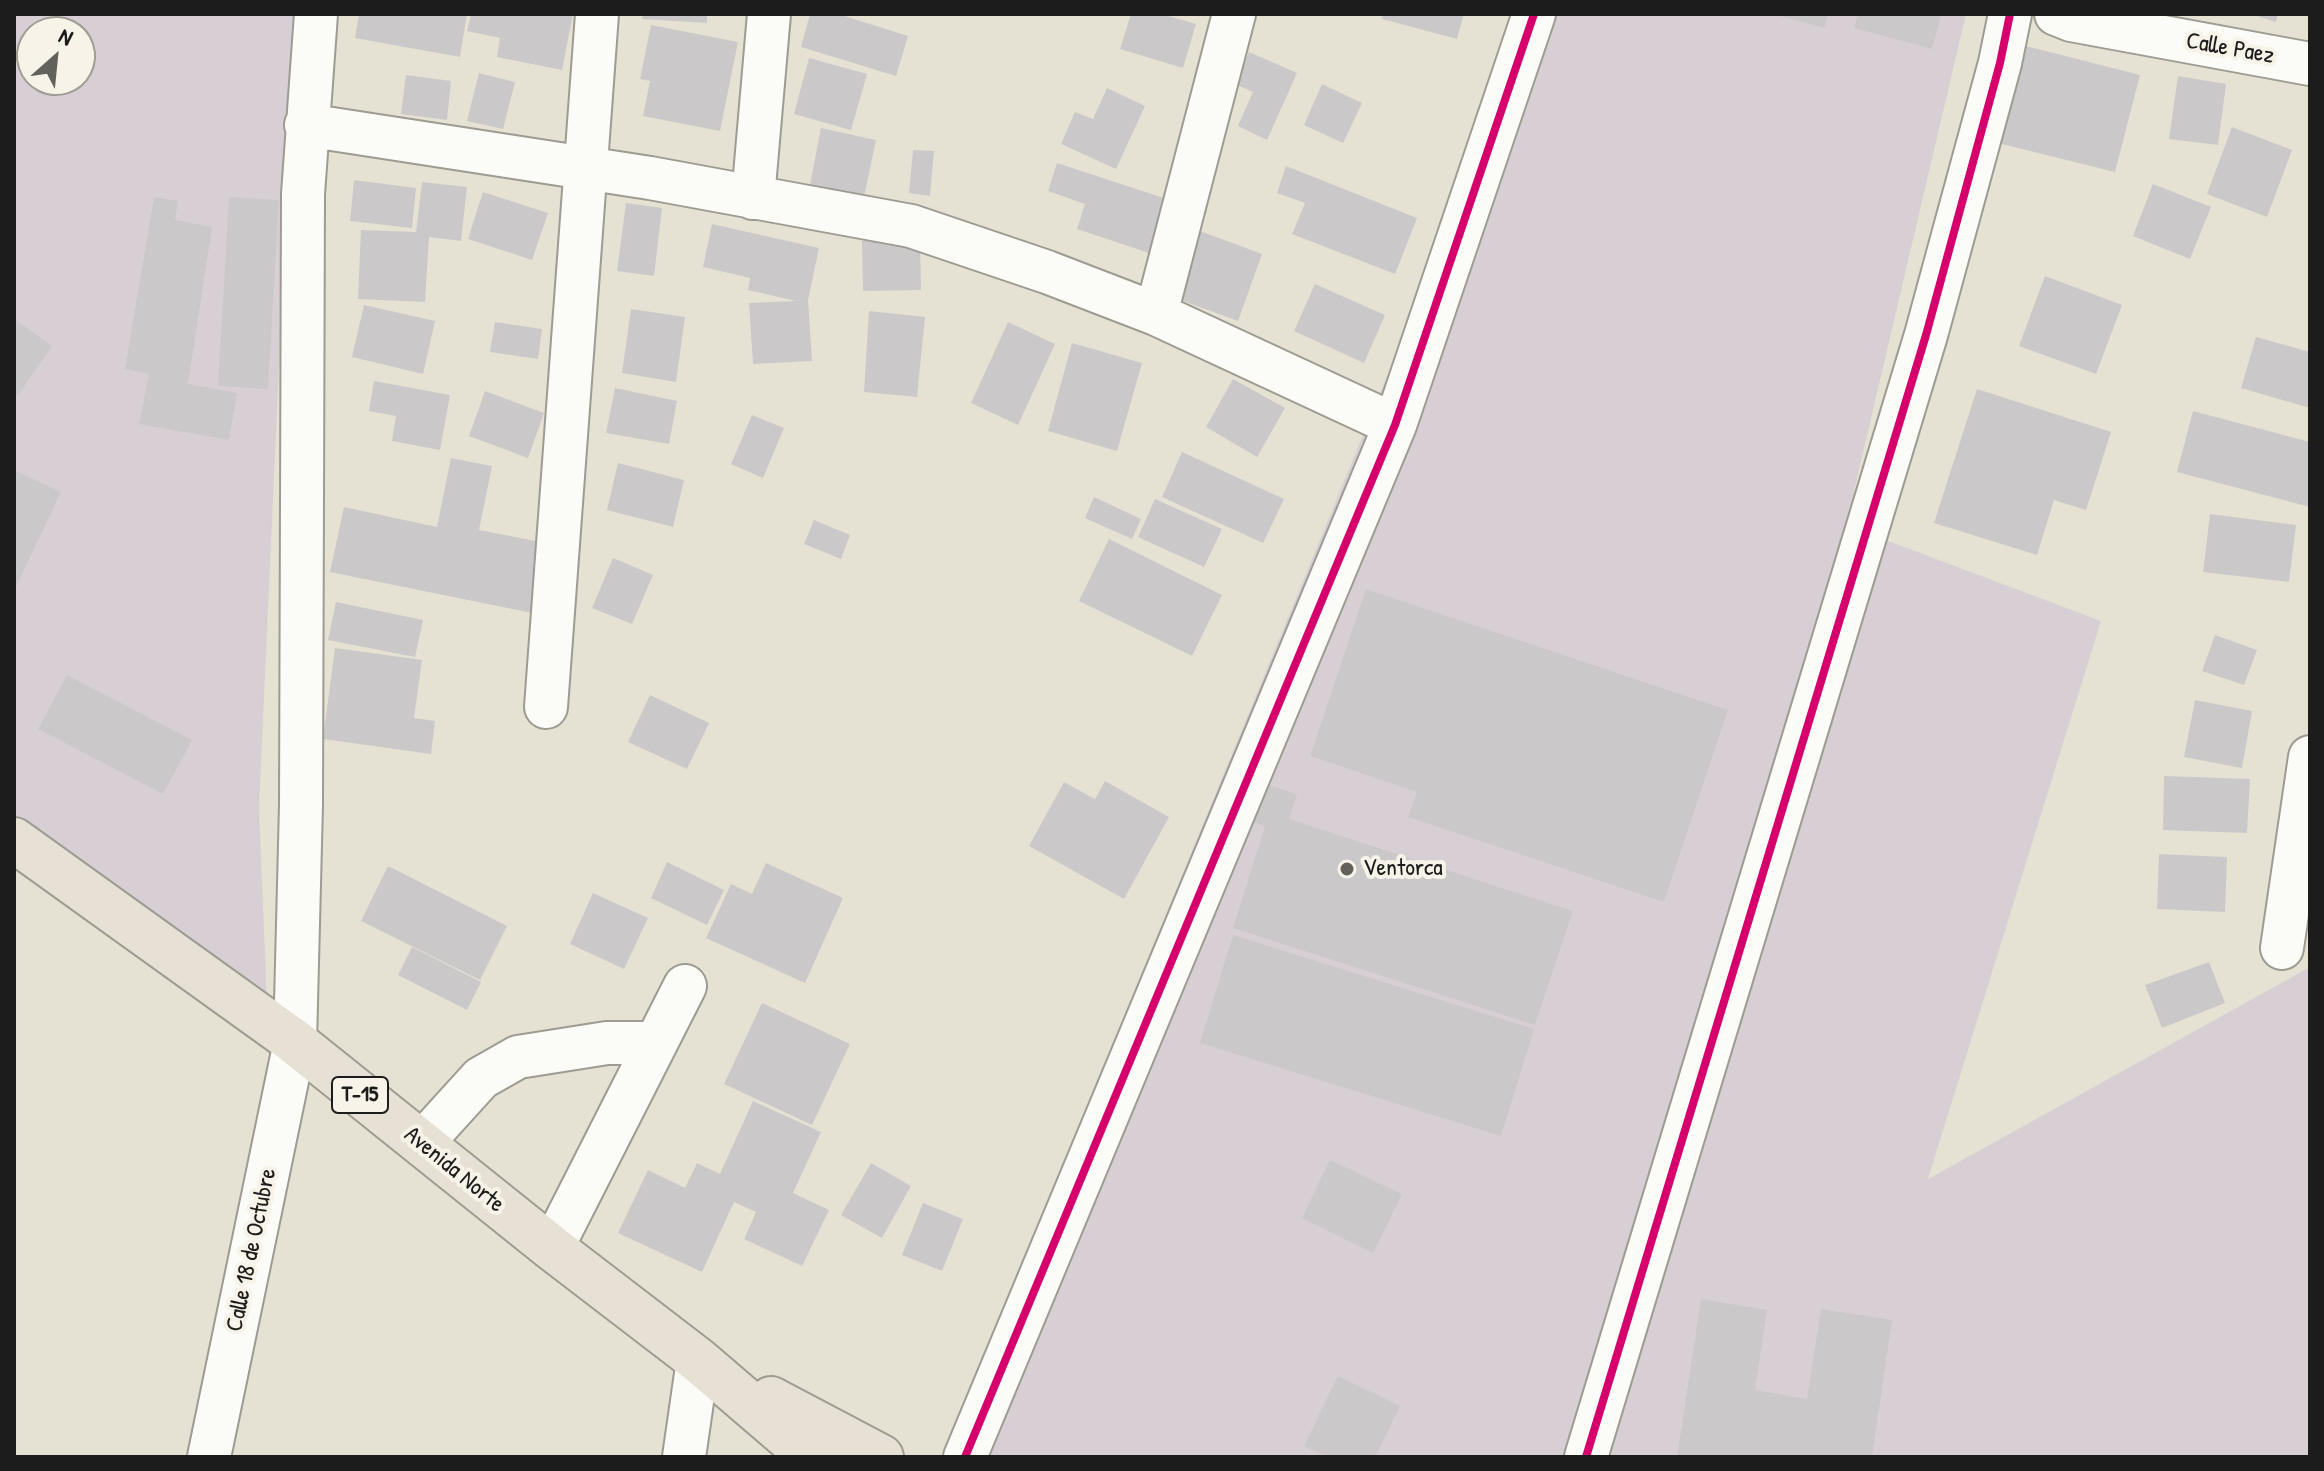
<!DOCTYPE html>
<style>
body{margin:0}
#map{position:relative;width:2324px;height:1471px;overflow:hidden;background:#e6e2d3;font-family:"Patrick Hand",sans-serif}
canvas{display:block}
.frame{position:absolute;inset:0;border:16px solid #1c1c1c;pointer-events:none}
.north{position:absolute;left:16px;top:16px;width:80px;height:80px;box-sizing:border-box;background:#f7f3e8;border:2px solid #9f9d96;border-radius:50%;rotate:27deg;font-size:22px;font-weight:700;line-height:32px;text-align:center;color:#1c1c1c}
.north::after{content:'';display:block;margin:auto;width:28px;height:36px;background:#63615c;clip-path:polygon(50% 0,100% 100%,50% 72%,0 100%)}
</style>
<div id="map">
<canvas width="2324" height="1471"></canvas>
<div class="frame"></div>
<div class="north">N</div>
</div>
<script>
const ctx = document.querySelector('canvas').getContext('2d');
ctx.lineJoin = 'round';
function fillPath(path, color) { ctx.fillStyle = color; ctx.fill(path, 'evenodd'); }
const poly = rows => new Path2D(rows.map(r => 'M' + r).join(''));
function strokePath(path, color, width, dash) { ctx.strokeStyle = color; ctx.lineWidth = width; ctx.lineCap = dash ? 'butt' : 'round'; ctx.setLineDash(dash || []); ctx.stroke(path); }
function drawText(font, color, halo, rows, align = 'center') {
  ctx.font = font + ' "Patrick Hand",sans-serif'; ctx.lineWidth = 8; ctx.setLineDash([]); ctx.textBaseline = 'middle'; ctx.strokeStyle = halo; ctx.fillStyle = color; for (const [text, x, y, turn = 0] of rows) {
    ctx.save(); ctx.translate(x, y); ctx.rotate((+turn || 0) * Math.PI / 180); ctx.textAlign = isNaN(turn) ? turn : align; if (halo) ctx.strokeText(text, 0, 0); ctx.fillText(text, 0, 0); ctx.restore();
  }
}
fillPath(poly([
 [14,14,295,14,259,808,267,1003,14,822],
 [32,32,80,32,80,80,32,80],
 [1536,14,1966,14,1846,525,2101,621,1928,1179,2310,967,2310,1457,943,1457]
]), '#d8cfd4');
fillPath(poly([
 [359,14,467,14,460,57,355,38],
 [471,14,573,14,562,70,497,57,500,38,467,31],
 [643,14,707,14,707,23,642,19],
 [810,14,838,14,908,36,896,76,801,47],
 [1131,14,1162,14,1196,24,1183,68,1120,49],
 [1383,14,1464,14,1457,39,1382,19],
 [1773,14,1828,14,1824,28],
 [1858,14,1941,14,1932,49,1854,28],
 [2251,14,2278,14,2276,22],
 [651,25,738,42,720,131,643,116,650,81,640,79],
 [2022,45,2140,75,2115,172,1998,143],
 [1249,52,1297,73,1267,140,1238,126,1253,92,1235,84],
 [809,58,867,74,851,130,794,114],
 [479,73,515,82,503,129,467,121],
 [406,75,451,81,447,120,401,114],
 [2178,76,2226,84,2218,145,2169,139],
 [1322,84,1362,103,1343,143,1304,125],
 [1107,88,1145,106,1116,169,1061,144,1075,112,1093,119],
 [2232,127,2292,150,2267,217,2207,194],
 [821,128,876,140,864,197,810,185],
 [913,150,934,151,930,196,909,193],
 [1057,163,1167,199,1149,253,1077,229,1085,204,1048,191],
 [1286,166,1417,218,1395,274,1292,234,1305,203,1277,193],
 [354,180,416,188,412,228,350,221],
 [422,182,467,187,461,241,429,237,425,302,358,299,361,230,416,232],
 [2153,184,2211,207,2190,259,2133,236],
 [483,192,548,213,532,260,468,239],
 [154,197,178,201,175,220,212,227,188,384,237,393,229,440,139,424,149,374,125,369],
 [229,197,279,200,268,389,218,386],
 [626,203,662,208,654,276,617,271],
 [712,224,819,248,808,300,812,361,753,364,749,303,796,301,748,290,750,278,703,267],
 [1200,231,1262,254,1238,321,1175,298],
 [920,240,921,290,863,291,862,241],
 [2045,276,2122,305,2096,374,2019,346],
 [1315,284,1385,315,1364,363,1294,331],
 [364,305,435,321,423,374,352,357],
 [631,309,685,317,676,382,622,373],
 [869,311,925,317,917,397,864,392],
 [14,319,52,346,18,395,14,392],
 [495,322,542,329,538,359,490,352],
 [1008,322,1055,344,1018,425,971,403],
 [2256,337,2310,352,2310,408,2241,388],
 [1072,343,1142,363,1117,451,1048,431],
 [1233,379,1285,408,1257,457,1206,427],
 [374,381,450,395,440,450,392,441,396,416,369,411],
 [615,388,677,401,669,444,606,433],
 [1977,389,2111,432,2086,510,2054,500,2037,555,1934,523],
 [485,391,544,413,528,458,469,436],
 [2193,411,2310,442,2310,507,2177,472],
 [752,415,784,428,763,478,731,464],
 [1182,452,1284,499,1263,543,1162,497],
 [451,458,492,466,479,530,546,543,532,613,330,572,344,507,437,527],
 [618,463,684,480,673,527,607,510],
 [14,470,61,492,14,591],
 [1094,497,1141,519,1132,539,1085,518],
 [1155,499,1222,529,1204,567,1138,537],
 [2210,514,2296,525,2289,582,2203,572],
 [814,520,850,535,841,559,804,544],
 [1109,539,1222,595,1192,656,1079,601],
 [613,558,653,575,632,624,592,608],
 [1366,589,1728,710,1664,902,1408,817,1417,792,1310,756],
 [336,602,423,620,415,657,328,640],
 [2215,635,2257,650,2244,685,2202,671],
 [335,648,422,660,414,718,435,721,431,754,323,739],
 [67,675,192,740,163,794,38,729],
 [650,695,709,723,687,769,628,742],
 [2195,700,2252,711,2242,768,2184,757],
 [2164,776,2250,779,2247,833,2163,830],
 [1253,780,1297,794,1289,819,1573,911,1535,1025,1233,928,1265,826,1241,818],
 [1105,781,1169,817,1124,899,1029,846,1064,782,1095,799],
 [2159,854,2227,857,2225,912,2157,909],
 [667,862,724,890,707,925,651,898],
 [766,863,843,898,805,983,706,938,731,884,752,894],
 [388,866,507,926,480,980,361,921],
 [593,893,648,918,624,969,570,944],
 [1233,935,1534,1029,1501,1136,1200,1043],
 [412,947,481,982,467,1010,398,975],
 [2209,962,2225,1003,2162,1028,2145,985],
 [762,1003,850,1044,812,1125,724,1084],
 [753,1101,821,1132,793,1193,829,1210,802,1266,744,1239,756,1212,734,1202,702,1272,618,1233,648,1170,685,1188,697,1163,720,1174],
 [1330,1160,1402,1194,1373,1253,1302,1218],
 [871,1163,911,1186,882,1238,841,1215],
 [923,1203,963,1219,942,1271,902,1255],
 [1701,1299,1767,1310,1755,1390,1807,1399,1821,1309,1892,1320,1872,1457,1677,1457],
 [1338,1376,1400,1406,1375,1457,1328,1457,1304,1446]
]), '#cbc8ca');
const minor = poly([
 [2056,14,2071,20,2310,64],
 [306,125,650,178,911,226,1047,272,1156,314,1395,425],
 [753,198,769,14],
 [1156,314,1234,14],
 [546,707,597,14],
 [2282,948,2310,757],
 [421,1144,481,1078,518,1057,607,1043,656,1043],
 [552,1248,685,986],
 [209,1457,295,1042,301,805,303,194,316,14],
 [684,1457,698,1360],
 [965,1457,1395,425,1534,14],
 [1586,1457,1926,335,2000,63,2010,14]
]);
const trunk = poly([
 [14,840,295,1042,552,1248,698,1360,811,1457],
 [771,1399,881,1457]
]);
strokePath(minor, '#9d9b92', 46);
strokePath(trunk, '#9d9b92', 48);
strokePath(minor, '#fbfbf8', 42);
strokePath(trunk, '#e6e1d4', 44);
strokePath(poly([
 [965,1457,1395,425,1534,14],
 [1586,1457,1926,335,2000,63,2010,14]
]), '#d6006c', 8);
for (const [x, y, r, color] of [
 [1347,869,8,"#63615c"]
]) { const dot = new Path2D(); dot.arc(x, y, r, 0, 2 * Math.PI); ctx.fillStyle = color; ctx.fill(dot); strokePath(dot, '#f7f3e8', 3); }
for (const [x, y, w] of [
 [360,1095,56]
]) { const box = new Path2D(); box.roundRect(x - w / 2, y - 18, w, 36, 6); ctx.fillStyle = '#f7f3e8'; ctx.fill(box); strokePath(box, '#1c1c1c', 2); }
drawText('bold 22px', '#1c1c1c', null, [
 ["T-15",360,1095]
]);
drawText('24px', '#1c1c1c', '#f7f3e8', [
 ["Calle Paez",2230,49,10],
 ["Avenida Norte",454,1170,39],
 ["Calle 18 de Octubre",252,1250,-78]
]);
drawText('24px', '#1c1c1c', '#f7f3e8', [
 ["Ventorca",1363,869]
], 'left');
</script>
